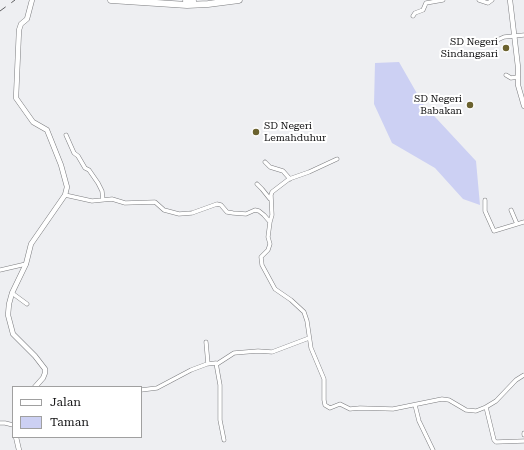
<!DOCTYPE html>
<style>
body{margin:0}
#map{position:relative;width:524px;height:450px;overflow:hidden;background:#eeeff2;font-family:"Roboto Serif",serif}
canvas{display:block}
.legend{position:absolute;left:12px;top:386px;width:130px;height:52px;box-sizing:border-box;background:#fff;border:1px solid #a0a0a0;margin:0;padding:5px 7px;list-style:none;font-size:12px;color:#111112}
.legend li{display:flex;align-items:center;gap:8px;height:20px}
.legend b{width:20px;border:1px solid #a0a0a0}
</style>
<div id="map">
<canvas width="524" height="450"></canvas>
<ul class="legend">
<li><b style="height:5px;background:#fff"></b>Jalan</li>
<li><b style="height:11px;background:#ccd0f3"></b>Taman</li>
</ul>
</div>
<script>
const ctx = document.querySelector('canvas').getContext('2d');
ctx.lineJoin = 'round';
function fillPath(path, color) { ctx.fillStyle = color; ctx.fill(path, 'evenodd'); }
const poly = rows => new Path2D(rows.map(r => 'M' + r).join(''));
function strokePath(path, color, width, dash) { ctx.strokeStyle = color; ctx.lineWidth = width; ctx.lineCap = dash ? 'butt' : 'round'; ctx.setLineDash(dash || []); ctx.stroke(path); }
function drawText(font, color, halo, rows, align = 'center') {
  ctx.font = font + ' "Roboto Serif",serif'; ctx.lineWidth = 4; ctx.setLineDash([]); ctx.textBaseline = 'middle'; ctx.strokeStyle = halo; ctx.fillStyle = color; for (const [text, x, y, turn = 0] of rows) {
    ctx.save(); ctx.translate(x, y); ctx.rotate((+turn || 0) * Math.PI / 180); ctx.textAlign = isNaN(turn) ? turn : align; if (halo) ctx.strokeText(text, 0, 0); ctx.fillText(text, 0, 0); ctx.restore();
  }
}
fillPath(poly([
 [399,62,423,104,476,161,480,205,463,199,435,168,392,143,374,104,375,63]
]), '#ccd0f3');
const street = poly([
 [479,0,488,3,492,0],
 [413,16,415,13,423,10,426,3,443,0],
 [493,42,504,37,524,35],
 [506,75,511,78,518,77],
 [66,135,74,153,78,156,85,168,89,170,98,183,102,191,103,200],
 [265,162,270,167,283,171,290,179],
 [257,184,262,189,270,199],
 [65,195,92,201,112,199,125,203,155,202,164,210,179,214,192,213,217,204,221,205,227,212,233,213,246,214,255,210,259,211,264,215,270,222,268,237,270,244,268,250,261,257,262,265,275,289,291,300,304,312,307,321,311,348,324,379,324,400,325,405,330,408,340,404,350,409,360,408,393,409,442,399,449,400,466,410,476,411,486,407,496,401,516,380,524,375],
 [485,200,485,211,494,231,524,222],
 [511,210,517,224],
 [270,222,272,215,271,195,272,192,289,179,309,172,337,159],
 [0,270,26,264],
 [12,293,27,304],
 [206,342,208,364],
 [217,364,234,353,258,351,272,352,309,338],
 [141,390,157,388,191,370,207,364,216,363,220,385,220,420,224,440],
 [415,405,419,421,433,450],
 [486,407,494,440,496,442,524,441],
 [0,423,5,423,13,425],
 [524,433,524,435]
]);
const secondary = poly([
 [32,0,27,19,21,24,19,30,16,98,33,122,47,130,61,165,67,187,65,195,31,244,26,264,12,293,9,304,8,315,13,334,35,356,45,369,45,373,43,378,35,387],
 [510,0,518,67,518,85,524,106],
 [16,437,19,450]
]);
const highway = poly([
 [111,0,187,5,208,4,239,0],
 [186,0,193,0]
]);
strokePath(street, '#7b7c7f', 4.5);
strokePath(secondary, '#7b7c7f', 5.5);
strokePath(highway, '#7b7c7f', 7);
strokePath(street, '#fff', 3.5);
strokePath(secondary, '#fff', 4.5);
strokePath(highway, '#fff', 6);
strokePath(poly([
 [0,11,15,0]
]), '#5e5e60', 1, [7, 7]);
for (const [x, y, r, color] of [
 [506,48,4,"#6b622f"],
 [470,105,4,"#6b622f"],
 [256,132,4,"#6b622f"]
]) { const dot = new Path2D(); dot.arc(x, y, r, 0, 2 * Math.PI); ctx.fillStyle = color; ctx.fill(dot); strokePath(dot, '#fff', 1.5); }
drawText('10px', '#111112', '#fff', [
 ["SD Negeri",498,42],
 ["Sindangsari",498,54],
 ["SD Negeri",462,99],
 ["Babakan",462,111],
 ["SD Negeri",264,126,"left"],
 ["Lemahduhur",264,138,"left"]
], 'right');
</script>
